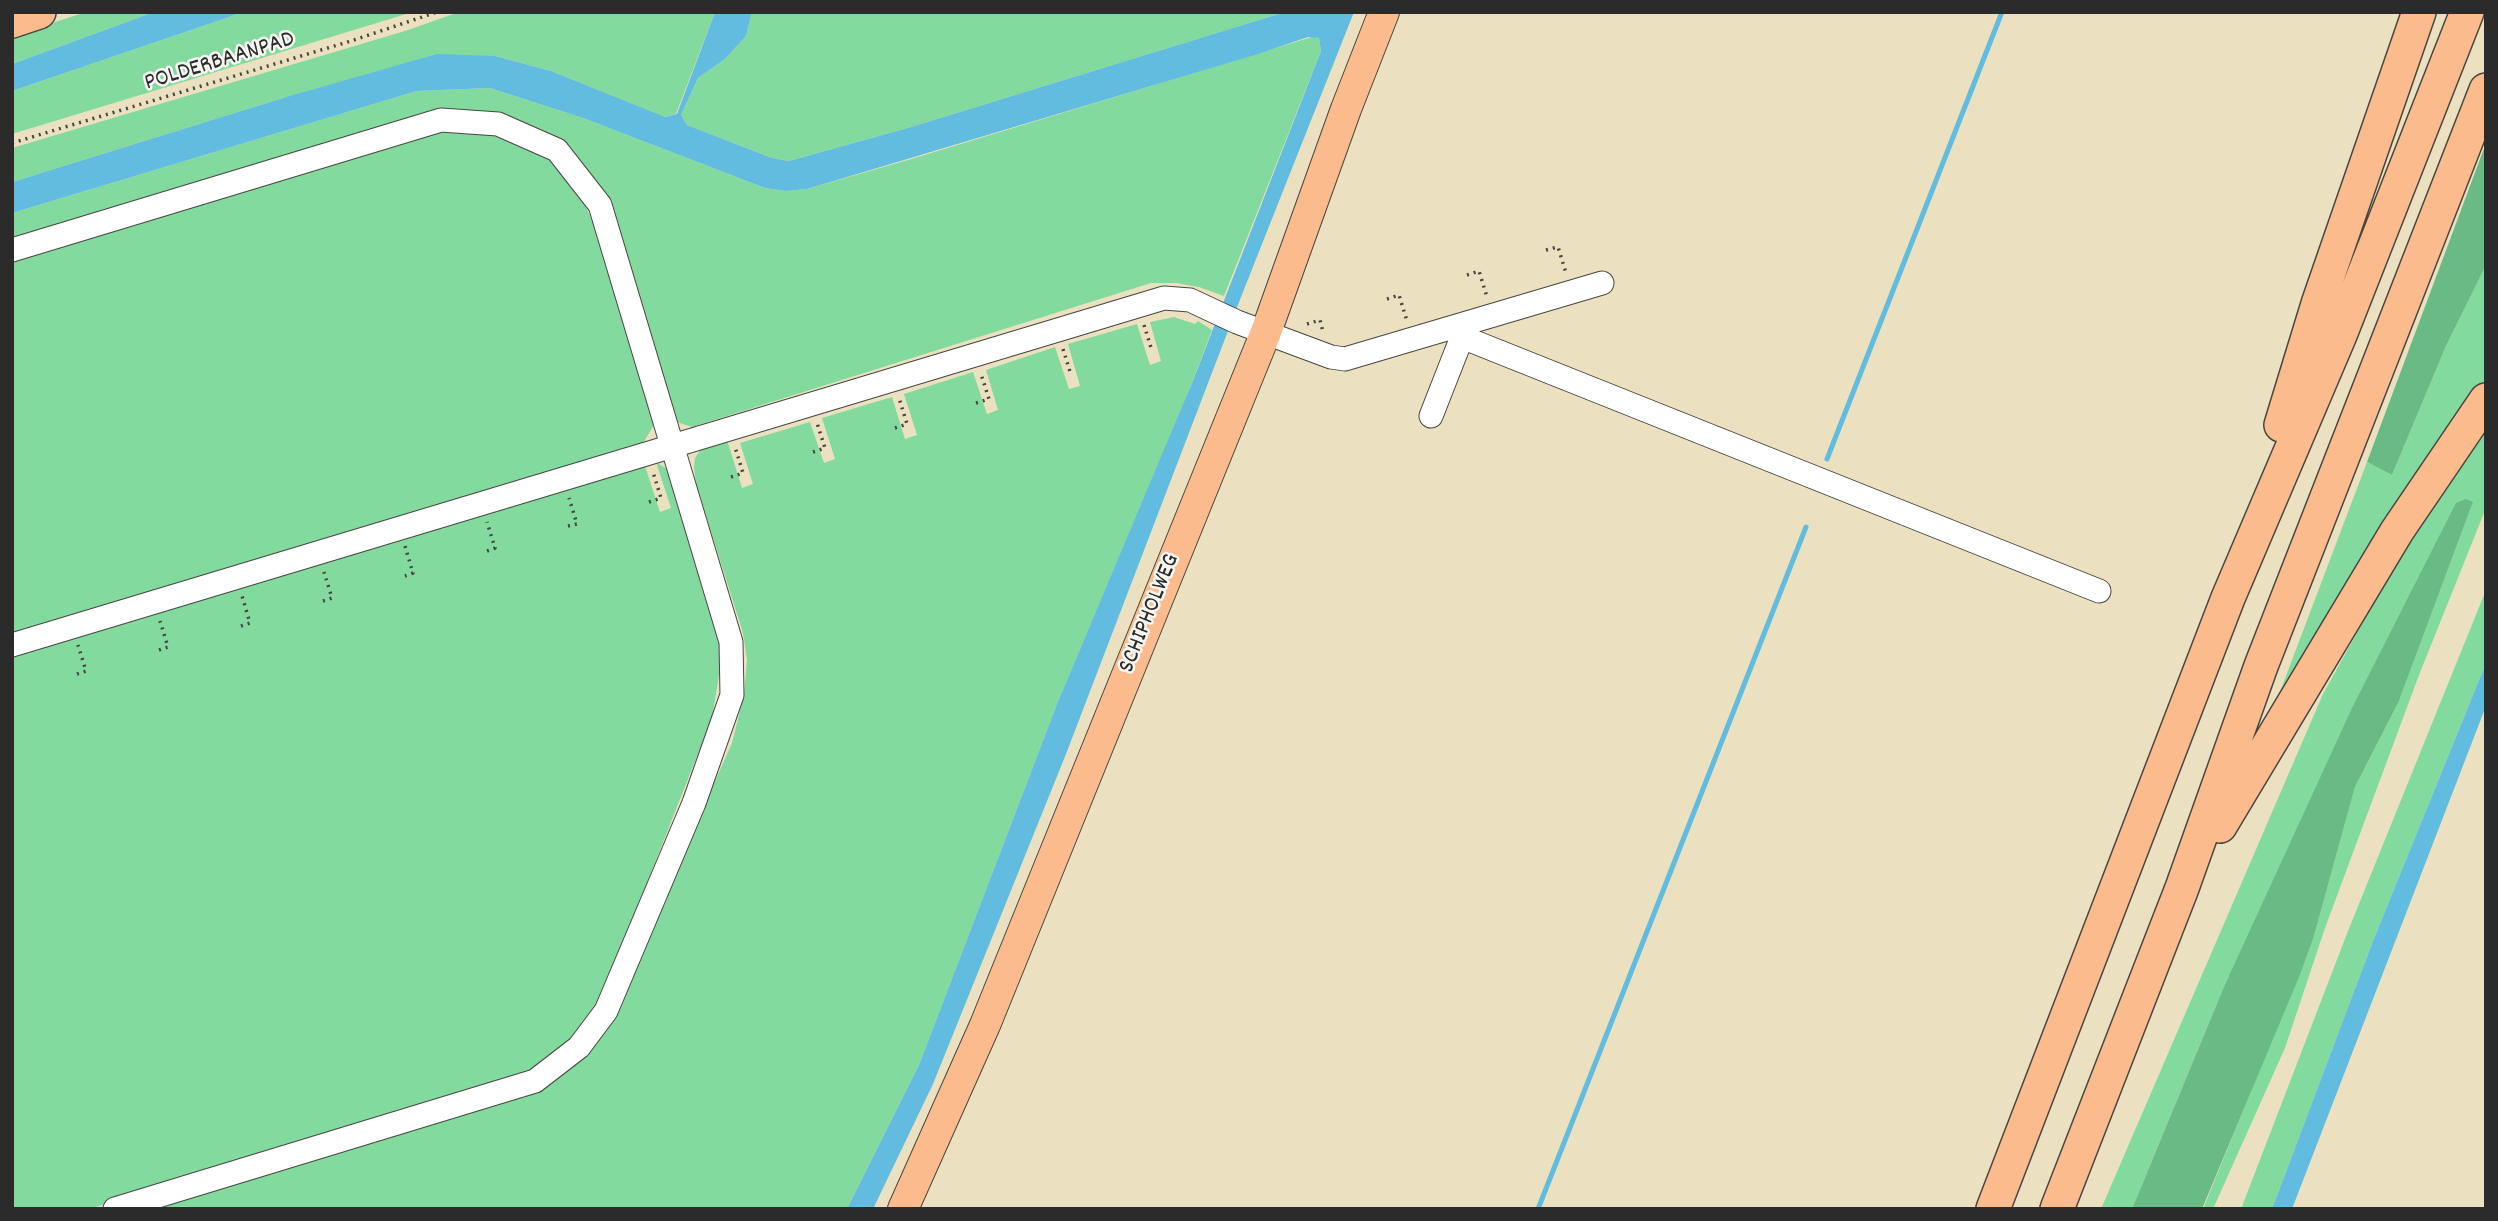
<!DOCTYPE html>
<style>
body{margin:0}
#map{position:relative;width:2498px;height:1221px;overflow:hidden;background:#ebe1c0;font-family:Dekko,sans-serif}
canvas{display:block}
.frame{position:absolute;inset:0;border:14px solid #2b2b2b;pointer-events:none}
</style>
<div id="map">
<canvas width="2498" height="1221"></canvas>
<div class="frame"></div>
</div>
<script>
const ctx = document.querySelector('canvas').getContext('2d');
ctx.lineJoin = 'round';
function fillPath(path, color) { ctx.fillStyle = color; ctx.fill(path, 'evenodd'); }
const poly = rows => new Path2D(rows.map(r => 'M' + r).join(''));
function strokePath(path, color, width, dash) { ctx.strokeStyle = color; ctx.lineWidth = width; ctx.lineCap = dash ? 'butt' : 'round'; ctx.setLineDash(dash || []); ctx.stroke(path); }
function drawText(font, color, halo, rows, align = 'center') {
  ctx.font = font + ' Dekko,sans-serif'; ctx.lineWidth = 5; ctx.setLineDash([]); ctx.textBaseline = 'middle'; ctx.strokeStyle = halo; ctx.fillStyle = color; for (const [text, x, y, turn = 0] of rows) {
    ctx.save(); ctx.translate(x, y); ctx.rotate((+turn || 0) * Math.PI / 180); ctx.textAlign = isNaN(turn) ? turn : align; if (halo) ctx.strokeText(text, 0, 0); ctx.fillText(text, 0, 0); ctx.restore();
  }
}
fillPath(poly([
 [86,12,154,12,12,64,12,36],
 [244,12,413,12,12,134,12,91],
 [459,12,715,12,676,114,664,117,551,71,495,56,283,98,12,182,12,148,405,31],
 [752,12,1285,12,911,127,789,161,772,158,687,125,681,115,698,78,725,59,746,36],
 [1315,36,1319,38,1321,51,1224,296,1199,287,1176,283,1151,283,692,427,677,422,672,417,580,168,440,111,12,239,12,213,417,91,490,88,583,118,765,188,786,191,807,189,918,157],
 [432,131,497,133,530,146,557,165,580,194,598,234,654,425,643,443,12,636,12,257],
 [2486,265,2486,382,2316,646,2253,763,2367,462,2392,475,2446,346],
 [1174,317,1195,324,1198,321,1212,330,1183,406,1057,704,919,1065,847,1209,153,1209,519,1096,609,1019,732,743,744,695,747,660,743,633,696,484,694,467,695,458,701,449,727,440,742,488,753,484,740,443,810,422,824,463,835,459,822,418,892,397,905,439,917,435,904,394,973,372,987,414,998,410,986,370,1055,347,1069,389,1080,386,1068,344,1137,324,1150,365,1161,361,1150,322],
 [2486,432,2486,508,2419,675,2325,928,2285,1048,2213,1209,2203,1209,2314,936,2355,787,2399,701,2473,502,2223,989,2132,1209,2101,1209,2323,694,2428,505],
 [656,462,667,469,670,475,712,610,720,645,719,675,712,718,600,1002,573,1040,533,1074,89,1209,12,1209,12,654,644,463,660,512,671,508],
 [2486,590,2486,663,2373,941,2272,1209,2241,1209,2348,931]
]), '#83da9e');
fillPath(poly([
 [2486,143,2486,265,2446,346,2392,475,2367,462],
 [2466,499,2473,502,2399,701,2355,787,2314,936,2299,977,2202,1209,2132,1209,2223,989,2352,708,2456,503]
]), '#6aba85');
fillPath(poly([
 [154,12,244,12,12,91,12,64],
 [715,12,752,12,746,36,725,59,698,78,681,115,687,125,772,158,789,161,911,127,1285,12,1354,12,1241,297,1066,754,933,1084,873,1209,847,1209,919,1065,1057,704,1192,383,1321,51,1319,38,1308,37,1258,54,807,189,786,191,765,188,583,118,490,88,417,91,12,213,12,182,283,98,437,54,495,56,551,71,665,117,677,114],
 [2486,663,2486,706,2292,1209,2272,1209,2373,941]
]), '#62bce0');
strokePath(poly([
 [1827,459,2002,12],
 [1538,1209,1806,527]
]), '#62bce0', 5);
const minor = poly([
 [12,250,441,120,498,124,557,150,600,205,731,642,732,695,694,803,606,1011,579,1047,535,1081,115,1209],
 [1459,326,1462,337,2099,591],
 [1431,416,1462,337],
 [12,645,1164,298,1190,300,1237,322,1331,357,1345,359,1602,283]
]);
const major = poly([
 [903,1209,985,1025,1266,332,1346,109,1384,12]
]);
const highway = poly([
 [12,21,39,12],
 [2281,425,2318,304,2419,12],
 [2220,826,2397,531,2486,400],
 [1993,1209,2228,598,2340,335,2467,12],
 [2057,1209,2182,888,2261,666,2486,90]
]);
strokePath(minor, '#484641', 25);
strokePath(major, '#484641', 32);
strokePath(highway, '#484641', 36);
strokePath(poly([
 [12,143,351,41,437,12],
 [1546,250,1558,247,1566,273],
 [1467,275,1479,271,1487,297],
 [1387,299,1399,295,1407,321],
 [1307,324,1320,320,1323,332],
 [1144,325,1152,351],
 [1063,349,1071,375],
 [976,403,989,399,981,374],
 [895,428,907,424,899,398],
 [813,452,825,448,817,423],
 [731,477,743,473,735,447],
 [649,502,661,498,653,472],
 [568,526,577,524,569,498],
 [405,546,413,573,405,576],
 [487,551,495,548,487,522],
 [323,601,332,598,324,572],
 [241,626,250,623,242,596],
 [159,650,168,647,160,621],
 [77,674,86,671,78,645]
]), '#484641', 3.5, [2, 5]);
strokePath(minor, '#fff', 23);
strokePath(major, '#fbbb8d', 30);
strokePath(highway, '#fbbb8d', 33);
drawText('24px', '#2b2b2b', '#f6f6f2', [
 ["POLDERBAANPAD",220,63,-17],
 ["SCHIPHOLWEG",1151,614,-68]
]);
</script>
